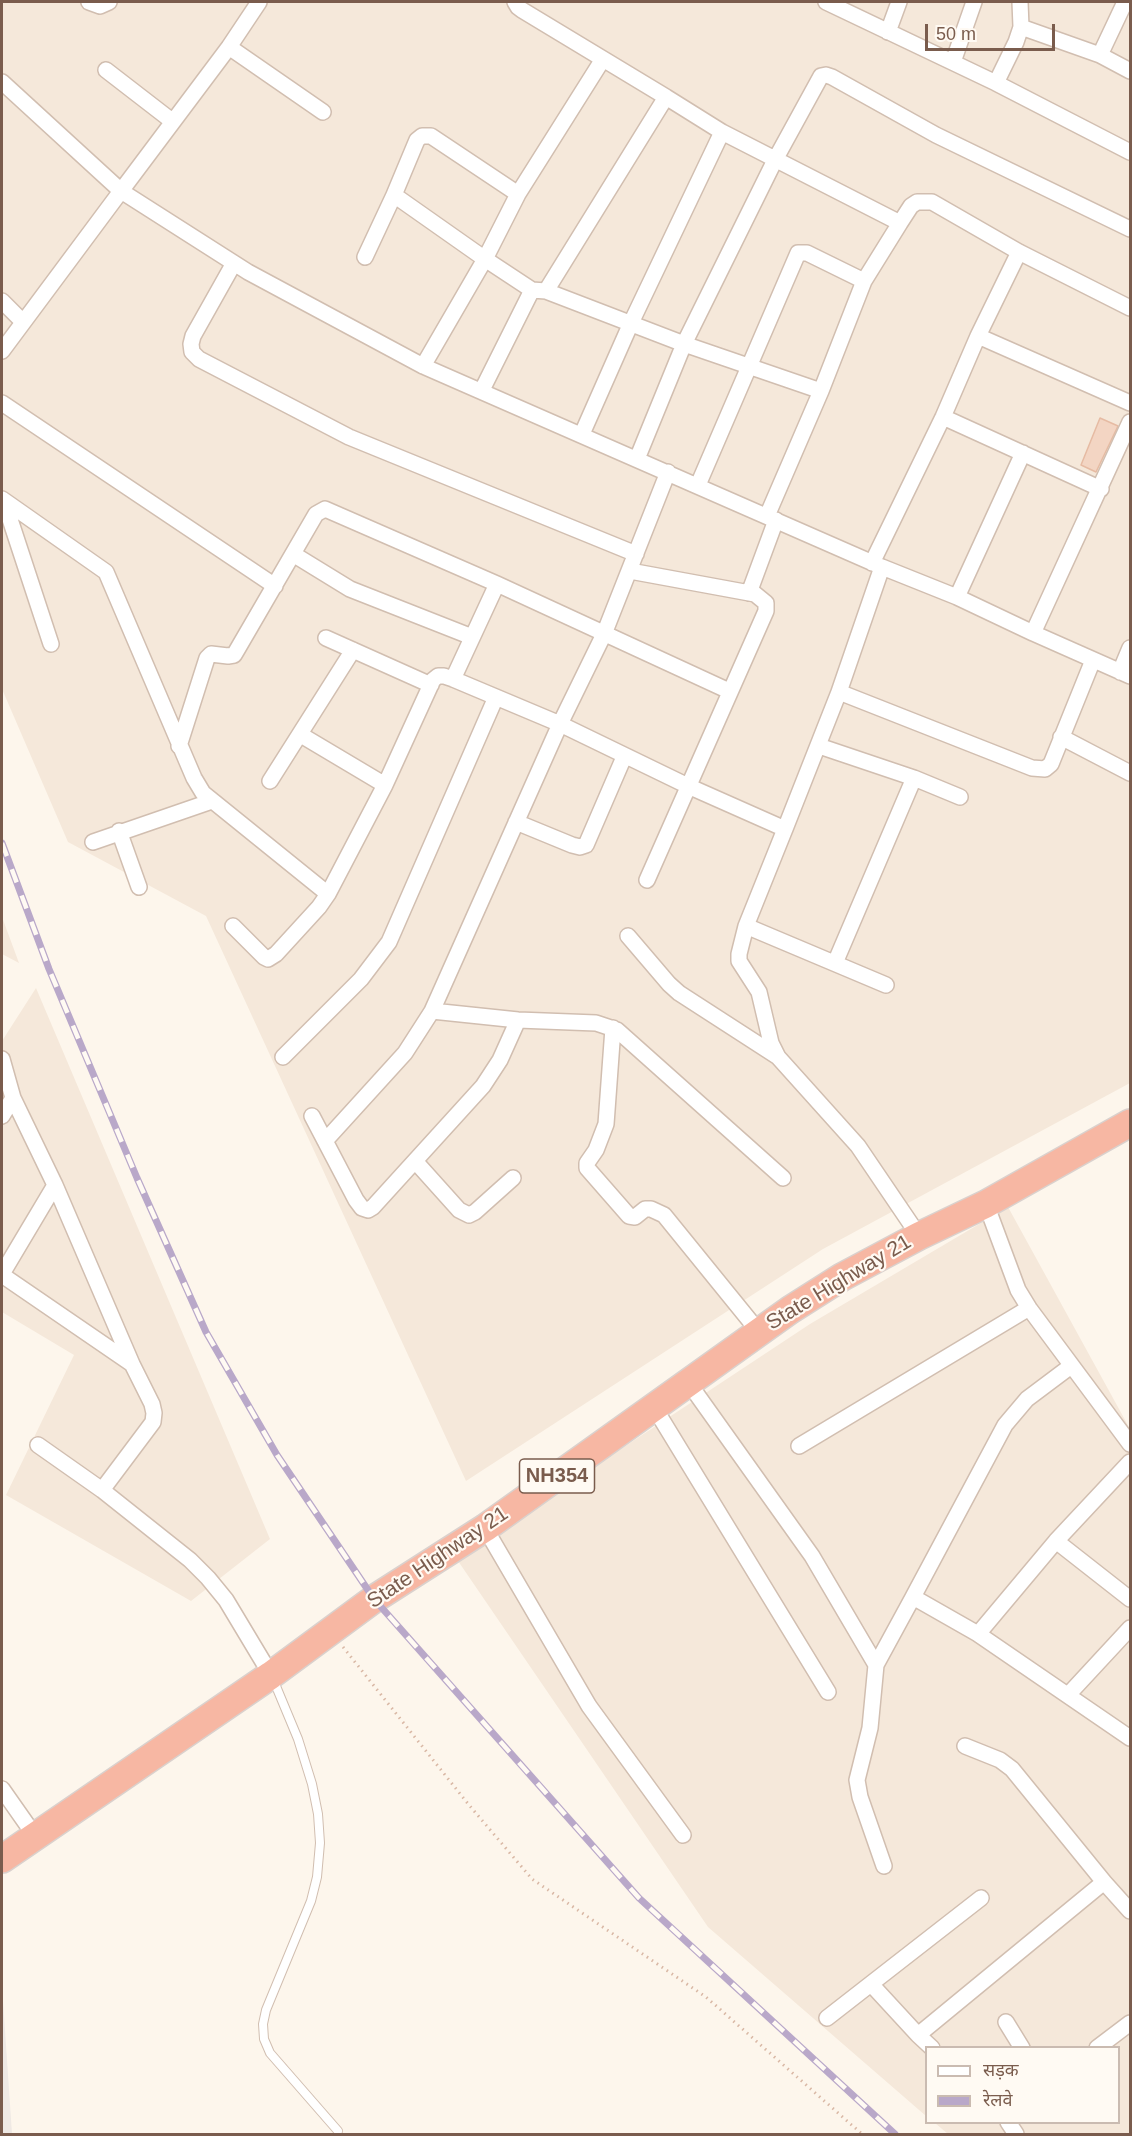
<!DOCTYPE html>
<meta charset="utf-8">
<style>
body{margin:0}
#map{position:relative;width:1132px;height:2136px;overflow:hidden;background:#fdf6ec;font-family:Helvetica,"Noto Sans Devanagari",sans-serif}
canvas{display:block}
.frame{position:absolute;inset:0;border:3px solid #7a5c4d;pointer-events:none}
.legend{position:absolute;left:925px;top:2046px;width:195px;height:78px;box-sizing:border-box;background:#fffaf3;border:2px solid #cabbb1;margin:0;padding:8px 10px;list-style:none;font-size:18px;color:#7a5c4d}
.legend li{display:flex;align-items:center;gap:12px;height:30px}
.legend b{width:30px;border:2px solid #cabbb1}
.scale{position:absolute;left:925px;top:24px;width:130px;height:27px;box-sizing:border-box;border:3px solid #7a5c4d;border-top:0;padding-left:8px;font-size:18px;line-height:21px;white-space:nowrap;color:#7a5c4d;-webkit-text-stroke:4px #fffaf3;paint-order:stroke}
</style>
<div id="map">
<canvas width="1132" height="2136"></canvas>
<div class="frame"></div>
<ul class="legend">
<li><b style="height:8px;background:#fff"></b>सड़क</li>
<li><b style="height:8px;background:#b9a8c9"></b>रेलवे</li>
</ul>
<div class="scale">50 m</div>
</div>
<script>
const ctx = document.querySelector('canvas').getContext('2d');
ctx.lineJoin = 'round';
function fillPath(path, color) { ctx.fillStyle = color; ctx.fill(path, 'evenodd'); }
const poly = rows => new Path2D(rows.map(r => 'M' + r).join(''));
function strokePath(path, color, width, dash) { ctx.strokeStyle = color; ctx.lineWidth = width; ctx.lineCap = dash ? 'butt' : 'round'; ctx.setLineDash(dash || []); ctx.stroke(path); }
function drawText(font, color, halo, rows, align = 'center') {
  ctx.font = font + ' Helvetica,sans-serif'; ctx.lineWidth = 4.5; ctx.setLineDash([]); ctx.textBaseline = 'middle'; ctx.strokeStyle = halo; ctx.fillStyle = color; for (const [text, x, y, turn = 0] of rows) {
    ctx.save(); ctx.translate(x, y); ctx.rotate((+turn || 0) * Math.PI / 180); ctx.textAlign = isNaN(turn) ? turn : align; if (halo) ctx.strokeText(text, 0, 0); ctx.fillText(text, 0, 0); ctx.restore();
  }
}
fillPath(poly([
 [2,2,1130,2,1130,1083,823,1249,466,1481,206,916,68,842,2,689],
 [2,917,19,963,2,954],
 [36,988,270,1539,191,1601,6,1495,74,1355,2,1312,2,1041],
 [1008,1207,1130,1429,1130,2134,948,2134,935,2123,1118,2122,1118,2048,926,2048,926,2116,708,1927,456,1558,810,1324]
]), '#f5e8da');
fillPath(poly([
 [2,1986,12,2134,2,2134]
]), '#efe9e4');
const building = poly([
 [1100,418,1118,426,1096,472,1081,465,1100,418]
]);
fillPath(building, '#f3d5c3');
strokePath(building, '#e6bba3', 1.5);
const lane = poly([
 [273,1679,298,1739,312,1784,318,1814,320,1843,317,1877,311,1901,266,2010,263,2024,264,2039,270,2053,338,2131]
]);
const street = poly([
 [89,2,100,6,109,2],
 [259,2,229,47,121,191,248,272,423,366,882,567,957,597,1033,633,1130,676],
 [515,2,518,7,522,10,666,97],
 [826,2,996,83],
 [1020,2,1021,27,1016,42,996,83,1130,152],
 [1021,27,1100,55,1130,71],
 [888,32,899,2],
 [229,47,323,112],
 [1100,55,1125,2],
 [953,62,974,2],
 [106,70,172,121],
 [2,82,121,191,2,351],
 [365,257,394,195],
 [234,263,193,336,191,344,192,352,199,359,349,437,636,554],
 [532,290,485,259,518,194,603,59],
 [546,291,684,344,821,391],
 [2,301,23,322],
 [978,336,1130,403],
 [423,366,485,259,394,195,417,140,422,136,431,136,518,194],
 [482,390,532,290,546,291,666,97,722,132,900,223,911,206,917,202,932,202,1019,252,1130,308],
 [2,403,275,586],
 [943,417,1101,489],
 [582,434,631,323,722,132],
 [637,459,684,344,775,160,821,76,826,75,832,77,936,135,1130,229],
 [698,485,798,253,807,253,864,281],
 [2,499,106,572,194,778,203,793,328,894],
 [4,501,51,644],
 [767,516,821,391,864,281,900,223],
 [293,554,350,589,472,637],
 [872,563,943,417,978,336,1019,252],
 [882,567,839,692,1032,768,1045,769,1051,764,1093,660],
 [630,571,755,594,766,603,766,611,647,880],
 [749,593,776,520],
 [957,597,1023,453],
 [1033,633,1130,422],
 [326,638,431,685],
 [1120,672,1130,648],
 [453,679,497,584],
 [301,735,385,785],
 [1061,737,1130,773],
 [179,746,207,658,211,654,228,656,234,655,237,650,316,514,325,509,497,584,729,691],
 [819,746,914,778,960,797],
 [270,781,353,650],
 [516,822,572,845,580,847,586,845,624,757],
 [785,829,746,926,739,954,739,961,759,992,771,1043,778,1057,858,1146,919,1236],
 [119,831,139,887],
 [93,842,212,801],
 [233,926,264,957,268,959,276,954,319,907,328,894,385,785,433,680,438,676,444,676,453,679,560,724,688,786,785,829,839,692],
 [746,926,886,985],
 [628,936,669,984,679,993,778,1057],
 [835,963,914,778],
 [432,1011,518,1020,596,1023,617,1030,783,1178],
 [613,1028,606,1124,596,1150,587,1163,587,1168,629,1216,635,1217,645,1209,651,1209,664,1215,759,1332],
 [283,1057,361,979,389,942,496,697],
 [2,1059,13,1098,55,1185,132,1364],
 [2,1116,13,1098],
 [312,1116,356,1200,362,1208,368,1210,373,1207,483,1086,500,1060,518,1020],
 [325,1141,405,1053,432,1011,560,724,604,634,668,472],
 [415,1161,459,1210,469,1215,475,1212,513,1178],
 [986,1204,1018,1290,1029,1308,1130,1444],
 [2,1274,55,1185],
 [2,1275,132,1364,152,1404,154,1413,153,1422,102,1490,190,1560,208,1578,226,1600,271,1675],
 [688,1382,812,1556,876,1665,913,1597,978,1634],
 [654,1407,828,1692],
 [38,1445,102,1490],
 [799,1446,1029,1308],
 [1130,1462,1056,1541,978,1634,1130,1738],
 [485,1528,589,1706,683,1835],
 [1056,1541,1130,1599],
 [913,1597,1005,1425,1027,1399,1071,1366],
 [876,1665,870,1728,857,1780,860,1797,884,1866],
 [1068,1695,1130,1628],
 [965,1746,1000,1760,1012,1769,1104,1882],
 [2,1789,35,1836],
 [871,1984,918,2035],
 [827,2018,981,1898],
 [1006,2022,1022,2048],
 [932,2048,918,2035,1104,1882,1130,1911],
 [1097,2048,1130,2023],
 [1008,2122,1016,2134]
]);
const highway = poly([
 [2,1859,271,1675,374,1599,485,1528,790,1310,842,1277,919,1236,986,1204,1130,1123]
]);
strokePath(lane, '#d1beb0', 10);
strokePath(street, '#d1beb0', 18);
strokePath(highway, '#dad1cd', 30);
strokePath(poly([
 [343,1647,469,1805,532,1879,706,1997,862,2134]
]), '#d9b8a5', 3, [1.5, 4.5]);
strokePath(lane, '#fff', 8);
strokePath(street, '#fff', 15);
strokePath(highway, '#f7b7a3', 27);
const rail = poly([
 [2,843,49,969,137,1178,206,1332,277,1455,374,1599,639,1898,895,2134]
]);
strokePath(rail, '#b9a8c9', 7);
strokePath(rail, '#fffaf3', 4.5, [14]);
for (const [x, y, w] of [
 [557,1476,75]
]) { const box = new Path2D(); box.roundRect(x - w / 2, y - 17, w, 34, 4.5); ctx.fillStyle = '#fffaf3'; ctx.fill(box); strokePath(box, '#7a5c4d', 1.5); }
drawText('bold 20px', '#7a5c4d', null, [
 ["NH354",557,1476]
]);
drawText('21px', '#7a5c4d', '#fffaf3', [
 ["State Highway 21",839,1283,-31],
 ["State Highway 21",438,1558,-34]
]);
</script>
